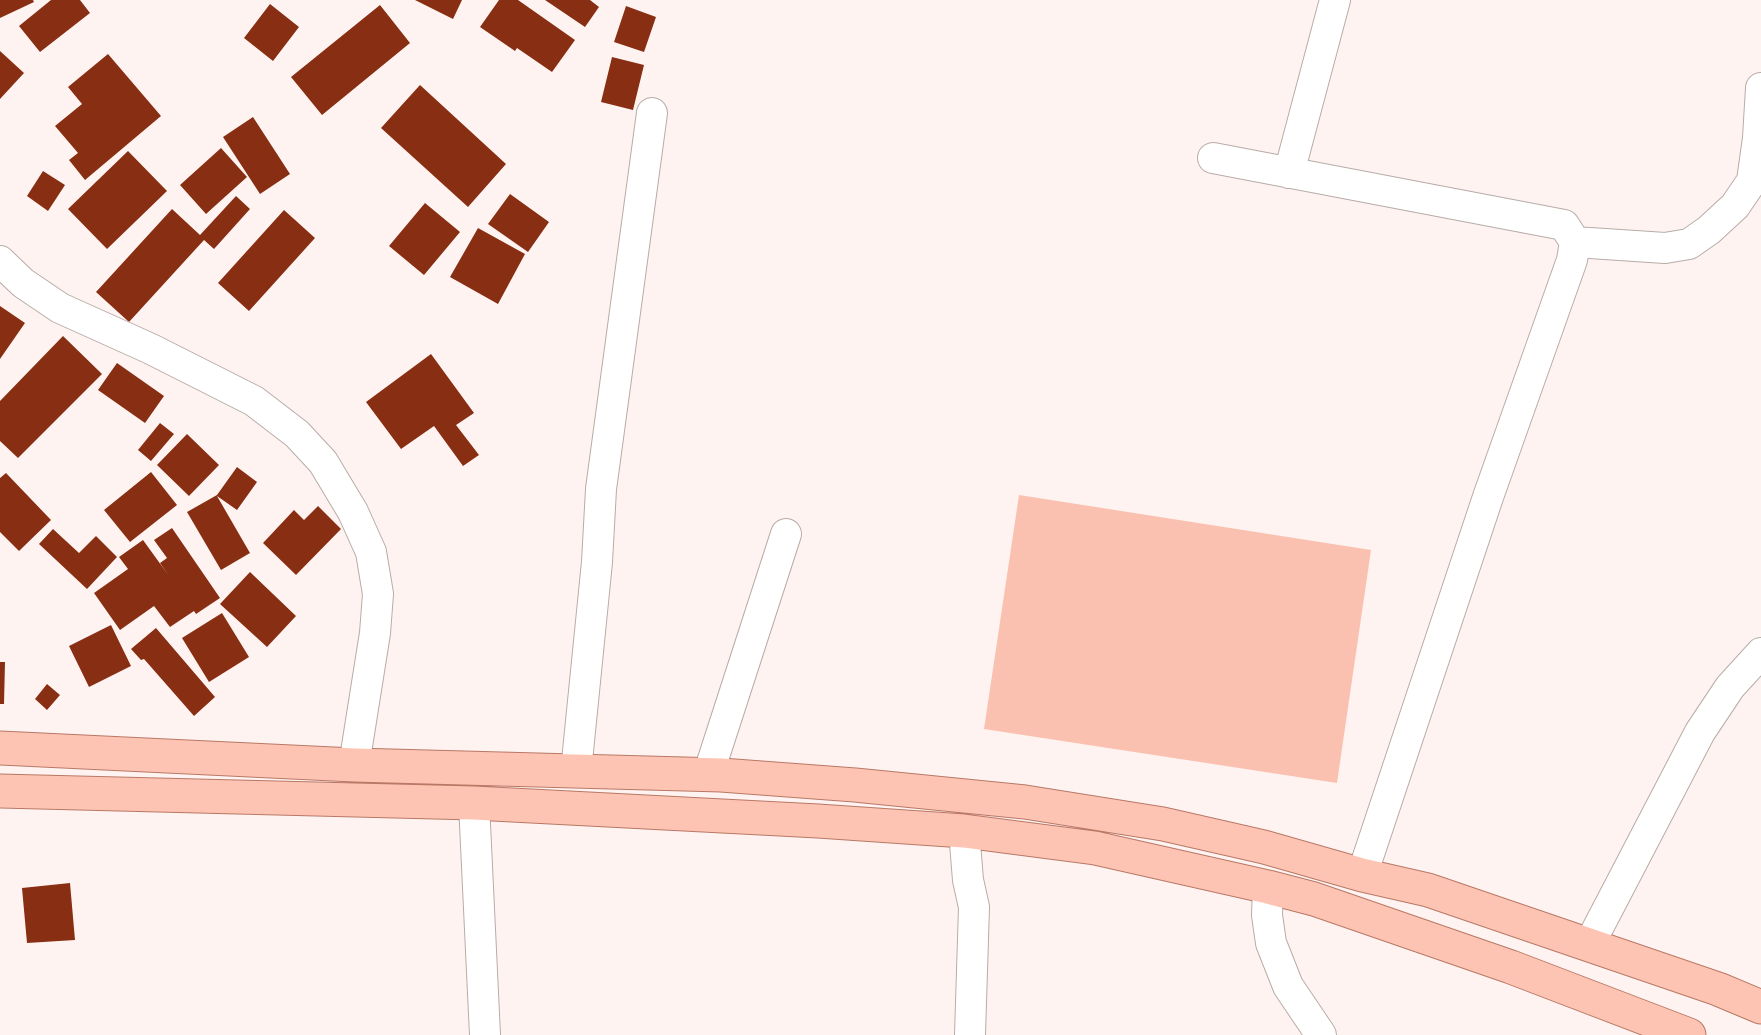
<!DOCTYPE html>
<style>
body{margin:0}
canvas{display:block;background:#fef3f0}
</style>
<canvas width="1761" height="1035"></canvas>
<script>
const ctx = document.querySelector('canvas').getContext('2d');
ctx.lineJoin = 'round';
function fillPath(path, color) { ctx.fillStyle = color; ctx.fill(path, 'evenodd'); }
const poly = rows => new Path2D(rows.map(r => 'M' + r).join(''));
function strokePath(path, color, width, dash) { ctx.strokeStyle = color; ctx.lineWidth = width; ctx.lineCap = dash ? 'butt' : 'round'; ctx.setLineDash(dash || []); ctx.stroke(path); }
fillPath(poly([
 [1019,495,1371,550,1337,783,984,729]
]), '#fbc1b0');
fillPath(poly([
 [0,0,33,0,34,2,0,18],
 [51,0,80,0,90,13,40,52,19,26],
 [415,0,462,0,453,19],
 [499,0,518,0,575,40,552,72,517,48,515,51,480,27],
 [545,0,590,0,599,7,585,27],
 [270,4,299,27,273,61,244,38],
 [380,5,410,43,322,115,291,77],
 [626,6,656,17,644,52,614,42],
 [0,51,24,73,0,99],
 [108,54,161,116,85,180,69,160,78,153,55,126,82,104,68,87],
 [612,57,644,65,633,110,601,102],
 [420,85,506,164,468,207,381,128],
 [253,117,290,174,260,194,223,137],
 [221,148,247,177,206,214,180,185],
 [128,151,167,191,107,249,68,209],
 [43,171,65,185,48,211,27,196],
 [510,194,549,222,528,252,488,224],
 [236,196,250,209,214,249,204,240,129,322,96,292,172,209,200,235],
 [425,203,460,232,424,275,389,246],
 [284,210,315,238,249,311,218,283],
 [478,228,525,254,498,304,450,277],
 [0,306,25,323,0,359],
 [63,336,102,374,18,458,0,441,0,401],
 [431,354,474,413,456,425,479,455,463,466,434,426,401,449,366,402],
 [117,363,164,396,145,423,98,390],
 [160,423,174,434,151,461,138,450],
 [187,434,219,465,189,496,157,465],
 [237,467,257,482,237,510,217,496,250,553,221,570,187,512,217,495],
 [151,472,177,505,130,542,104,510],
 [6,473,51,520,19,551,0,532,0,478],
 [318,506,341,529,296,575,263,543,294,510,304,520],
 [172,528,220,598,196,614,194,611,170,627,154,606,120,630,94,593,128,569,119,557,143,540,169,576,160,563,167,558,154,540],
 [53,529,79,553,96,536,117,557,87,589,39,544],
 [250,572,296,616,267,647,220,604],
 [222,613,249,657,209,682,182,638],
 [111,625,131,666,89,687,69,646],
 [156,628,215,697,194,716,144,659,141,660,131,649],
 [0,662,5,662,4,704,0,704],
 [47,684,60,695,47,710,35,699],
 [70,883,75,940,27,943,22,888]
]), '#882e13');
const minor = poly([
 [1213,158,1564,225,1575,242,1572,260,1488,497,1362,875],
 [1289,173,1335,0],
 [1575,242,1665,248,1689,244,1709,230,1735,206,1752,181,1758,138,1761,88],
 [0,261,23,283,60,308,151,349,254,401,297,434,323,462,353,512,371,552,378,594,375,633,354,765],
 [576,771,597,562,601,489,652,113],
 [708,775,786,534],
 [474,803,485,1035],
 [964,831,968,880,974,907,970,1035],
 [1268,887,1267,915,1271,943,1288,986,1321,1035],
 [1589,945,1700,732,1730,687,1761,653]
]);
const major = poly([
 [0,748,354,765,721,775,855,785,1025,802,1163,824,1264,847,1362,875,1428,890,1718,989,1761,1007],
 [0,791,474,803,818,821,964,831,1095,848,1268,887,1314,899,1511,967,1689,1035]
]);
strokePath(minor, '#b8aca8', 32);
strokePath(major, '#b97866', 35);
strokePath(minor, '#fff', 30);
strokePath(major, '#fec4b3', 33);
</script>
